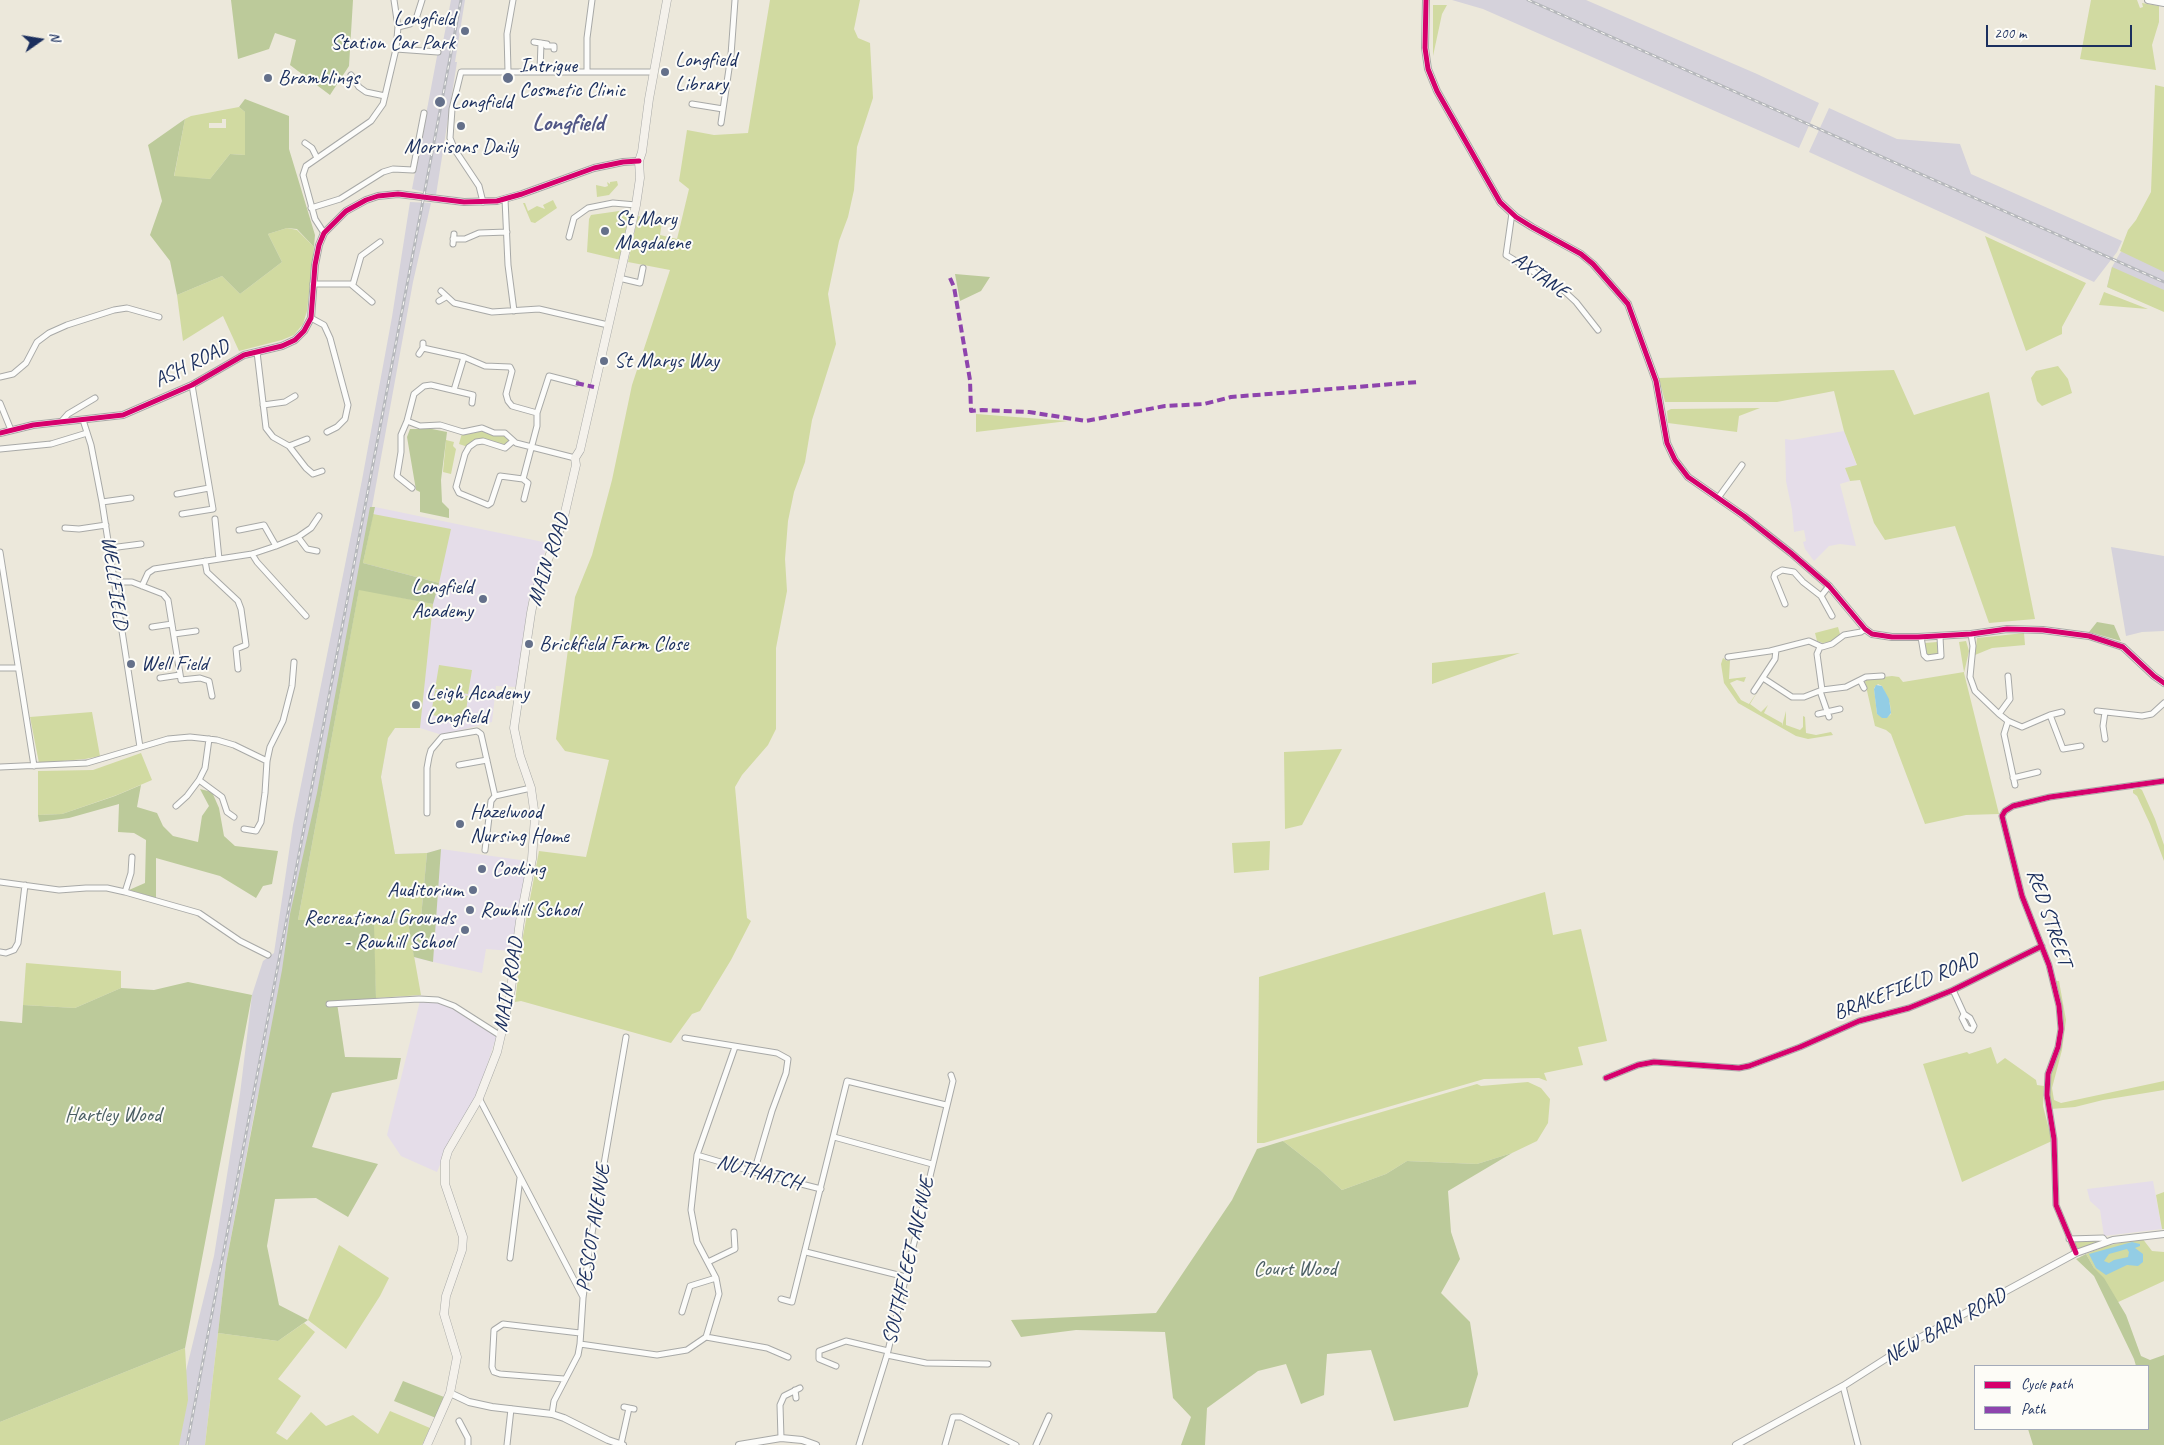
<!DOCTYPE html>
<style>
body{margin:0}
#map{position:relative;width:2164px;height:1445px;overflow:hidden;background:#ece8db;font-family:Caveat,sans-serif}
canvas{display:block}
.legend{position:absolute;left:1974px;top:1365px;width:175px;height:65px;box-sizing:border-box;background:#fdfcf7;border:1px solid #a3aaba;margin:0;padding:6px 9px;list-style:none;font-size:15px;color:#1b2f5e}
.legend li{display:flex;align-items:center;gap:10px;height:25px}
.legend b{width:25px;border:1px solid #a3aaba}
.north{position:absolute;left:15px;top:15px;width:50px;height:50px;-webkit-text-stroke:4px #fdfcf7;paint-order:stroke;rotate:77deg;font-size:14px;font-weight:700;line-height:20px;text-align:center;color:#1b2f5e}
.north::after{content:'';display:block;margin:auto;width:18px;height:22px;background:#1b2f5e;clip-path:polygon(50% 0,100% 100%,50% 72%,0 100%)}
.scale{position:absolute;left:1986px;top:25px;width:146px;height:22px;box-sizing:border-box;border:2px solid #1b2f5e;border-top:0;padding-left:6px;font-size:15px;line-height:18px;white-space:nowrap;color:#1b2f5e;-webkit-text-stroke:4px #fdfcf7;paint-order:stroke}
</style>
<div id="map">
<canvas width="2164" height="1445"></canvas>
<ul class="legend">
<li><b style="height:6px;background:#d6006c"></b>Cycle path</li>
<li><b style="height:6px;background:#8e44ad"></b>Path</li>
</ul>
<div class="north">N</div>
<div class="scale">200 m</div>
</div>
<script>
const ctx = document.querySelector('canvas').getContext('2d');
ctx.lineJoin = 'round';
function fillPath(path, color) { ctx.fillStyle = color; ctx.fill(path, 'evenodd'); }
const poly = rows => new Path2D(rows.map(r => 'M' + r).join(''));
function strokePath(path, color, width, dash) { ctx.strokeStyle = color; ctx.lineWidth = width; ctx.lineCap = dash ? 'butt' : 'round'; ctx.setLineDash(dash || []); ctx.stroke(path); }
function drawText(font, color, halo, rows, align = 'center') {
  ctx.font = font + ' Caveat,sans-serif'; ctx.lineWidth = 4; ctx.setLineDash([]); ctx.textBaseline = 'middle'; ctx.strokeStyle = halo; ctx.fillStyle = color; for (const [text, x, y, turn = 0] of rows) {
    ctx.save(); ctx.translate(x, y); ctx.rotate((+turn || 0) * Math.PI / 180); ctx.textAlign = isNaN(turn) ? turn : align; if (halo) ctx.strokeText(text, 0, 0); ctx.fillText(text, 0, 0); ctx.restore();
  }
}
fillPath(poly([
 [1844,431,1857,466,1845,468,1850,481,1840,484,1856,546,1840,544,1829,546,1814,561,1805,549,1803,542,1806,541,1804,530,1794,532,1792,510,1786,481,1785,439,1792,440],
 [375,507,548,543,529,599,516,687,496,686,492,722,442,735,420,728,395,728,388,738,381,777,395,854,427,853,441,849,528,861,511,951,486,949,482,973,420,959,298,920],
 [420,1001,440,1001,459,1010,497,1035,476,1099,454,1131,437,1172,401,1156,387,1135],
 [2153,1181,2162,1229,2104,1236,2100,1210,2090,1201,2087,1189]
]), '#e5dde9');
fillPath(poly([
 [451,0,465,0,455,62,457,62,436,195,412,189,438,51,441,51,442,47],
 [1452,0,1586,0,1757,74,1819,103,1799,148,1483,9],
 [1829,108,1897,139,1960,144,1971,174,2122,241,2117,252,2094,282,1809,152],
 [410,202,431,203,413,282,275,1039,257,1099,226,1264,205,1445,168,1445,214,1256,240,1094,252,995,263,961,274,953,293,825,362,480,392,317],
 [2128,245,2164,260,2164,311,2107,287,2112,267,2120,253],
 [2111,547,2164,556,2164,631,2142,632,2126,636]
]), '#d5d2db');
fillPath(poly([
 [770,0,860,0,854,29,858,38,870,43,873,98,857,147,854,190,848,217,839,241,828,294,836,344,812,420,805,462,794,492,788,521,785,559,787,591,776,648,776,729,768,745,742,775,735,787,747,918,751,921,731,960,700,1011,692,1014,671,1043,521,1001,515,1002,523,936,539,851,586,857,609,760,565,751,556,739,575,597,592,555,612,480,632,385,670,270,628,262,638,216,662,222,660,235,677,239,689,189,679,181,687,130,714,135,748,133],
 [2091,0,2137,0,2140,8,2143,7,2142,3,2159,6,2159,22,2152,45,2156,70,2080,59],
 [1433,5,1447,5,1442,14,1433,56],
 [2155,85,2164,87,2164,272,2120,251,2128,230,2136,220,2151,192],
 [239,107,245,112,245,155,230,154,210,179,174,177,185,119,191,116],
 [222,119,226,119,226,128,209,128,209,123,222,123],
 [617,181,618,185,609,195,597,197,596,185,605,187,608,186,607,182,610,184,610,182],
 [553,200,557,208,535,223,531,222,523,203,525,203,528,211,537,206,545,209,543,205],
 [633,209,621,260,587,252,589,219,591,215],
 [287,228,297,230,314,247,307,311,303,324,294,335,282,340,239,351,223,316,183,341,177,295,222,276,240,294,282,262,268,234],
 [1985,236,2086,283,2062,327,2062,334,2026,351],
 [2112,267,2164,290,2164,312,2107,287],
 [2104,292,2148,309,2099,305],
 [2058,366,2068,379,2072,393,2042,406,2037,401,2031,378,2036,371],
 [1894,370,1914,415,1989,392,2035,619,1989,623,1955,526,1885,540,1874,523,1860,480,1850,481,1845,468,1857,465,1844,431,1834,391,1777,402,1665,402,1659,378],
 [1760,408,1739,416,1737,432,1668,423,1667,411,1671,409],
 [976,414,1068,421,976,432],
 [481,430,505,435,510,442,504,447,490,441,468,447,459,444,462,433,469,434],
 [446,440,454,442,453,446,456,449,451,474,443,472],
 [373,514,451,529,439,583,363,563],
 [359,589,433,604,420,728,395,728,388,738,381,777,395,854,427,853,421,918,298,920],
 [1838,627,1840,634,1831,642,1823,643,1817,641,1815,633],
 [2024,633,2025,645,1992,648,1975,655,1977,638],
 [1966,641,1969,651,1964,673,1999,814,1966,815,1925,824,1891,734,1886,730,1875,726,1865,682,1867,679,1892,676,1899,677,1903,682,1964,672,1959,642],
 [1878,684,1882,686,1890,704,1891,714,1886,718,1877,714,1874,688],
 [1937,642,1938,654,1927,655,1925,643],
 [1520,653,1432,684,1432,663],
 [1723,658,1727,661,1728,659,1736,659,1730,660,1729,679,1746,677,1744,682,1737,680,1730,683,1741,700,1749,704,1758,691,1750,704,1761,712,1768,705,1764,713,1782,723,1782,726,1786,711,1786,725,1800,730,1803,727,1803,716,1805,717,1806,733,1816,735,1831,732,1833,735,1808,739,1796,736,1738,703,1724,683,1721,664],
 [439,665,472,670,468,694,435,689],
 [435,690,468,696,465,720,431,715],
 [92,712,100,756,85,759,39,763,30,717],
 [1342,749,1302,825,1285,829,1284,752],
 [141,753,152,780,117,795,62,814,38,815,38,771,93,770],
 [2139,788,2142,790,2155,819,2164,845,2164,861,2150,824,2137,796,2133,793,2133,790],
 [1270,841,1269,870,1234,873,1232,843],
 [1545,892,1553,935,1581,929,1607,1041,1578,1047,1583,1065,1544,1073,1547,1081,1539,1078,1484,1079,1264,1143,1257,1143,1259,977],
 [408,922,421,995,376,998,373,924],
 [26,963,121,971,121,988,75,1008,23,1005],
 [2055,981,2059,981,2066,1020,2062,1050,2052,1088,2054,1100,2061,1103,2164,1081,2164,1090,2103,1100,2075,1107,2051,1109,2047,1098,2049,1076,2060,1039],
 [1991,1047,1997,1064,2005,1058,2036,1080,2037,1085,2044,1086,2043,1106,2052,1141,1962,1182,1923,1064,1967,1052,1969,1054],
 [1528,1082,1541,1088,1550,1099,1548,1123,1537,1141,1512,1153,1477,1164,1407,1161,1386,1174,1342,1190,1319,1169,1283,1141,1477,1084,1481,1086],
 [2164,1192,2164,1229,2162,1229,2156,1195],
 [2142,1238,2152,1251,2164,1252,2164,1281,2114,1304,2086,1254,2106,1246],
 [2101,1240,2080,1249,2076,1247,2073,1241],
 [339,1245,389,1278,380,1296,346,1349,308,1320],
 [304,1323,315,1332,278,1379,301,1396,276,1433,287,1440,311,1412,326,1426,353,1415,378,1434,390,1411,430,1428,422,1445,205,1445,218,1333,278,1341],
 [185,1348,188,1400,179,1445,0,1445,0,1422]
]), '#d1daa1');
fillPath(poly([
 [231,0,353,0,349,66,330,95,290,65,296,40,275,33,269,49,238,59],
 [245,99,289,116,289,149,315,235,314,247,297,229,287,228,268,234,282,262,240,294,222,276,177,295,170,261,150,235,162,201,148,145,185,119,174,176,210,179,230,154,245,155,245,112,239,107],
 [955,274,990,277,981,291,960,301],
 [410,429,432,429,447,432,441,480,442,502,449,509,449,518,420,512,420,492,416,490,407,437],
 [370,507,375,507,363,563,439,583,433,604,359,590,298,920,421,918,427,853,441,849,433,962,414,957,408,922,374,924,376,998,337,1003,345,1057,401,1058,397,1079,332,1093,312,1147,378,1164,348,1217,316,1198,275,1199,267,1246,279,1305,308,1320,278,1341,218,1333,226,1264,282,970,290,914,317,793],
 [2097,622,2114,625,2121,641,2089,632],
 [141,785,137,807,157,813,163,826,173,836,198,842,202,816,209,806,200,789,212,792,219,808,224,836,235,846,278,851,272,884,263,886,256,898,220,876,156,858,156,898,129,890,145,883,146,840,134,833,118,832,119,804,69,818,39,822,38,815,62,814,115,796],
 [188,982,252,995,185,1348,0,1422,0,1021,22,1023,23,1005,75,1008,121,988,154,990],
 [1283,1141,1319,1169,1342,1190,1386,1174,1407,1161,1477,1164,1512,1153,1448,1191,1451,1232,1460,1259,1441,1293,1470,1322,1478,1374,1468,1407,1394,1421,1371,1350,1327,1354,1324,1395,1301,1404,1286,1364,1258,1371,1207,1408,1205,1445,1181,1445,1191,1417,1173,1398,1165,1332,1076,1330,1021,1337,1011,1320,1156,1313,1232,1200,1257,1149],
 [2086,1254,2094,1268,2104,1278,2126,1315,2141,1356,2150,1360,2164,1355,2164,1445,2033,1445,2028,1429,2148,1429,2148,1366,2136,1366,2134,1359,2094,1276,2076,1259],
 [403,1381,444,1397,436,1418,394,1401]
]), '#bcca9a');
fillPath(poly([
 [1876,685,1882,686,1889,699,1891,713,1887,718,1882,718,1877,714,1874,689],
 [2132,1242,2140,1244,2140,1246,2135,1248,2143,1254,2143,1262,2138,1266,2127,1265,2106,1275,2096,1268,2089,1254],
 [2127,1249,2129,1252,2128,1257,2114,1260,2109,1263,2104,1261,2109,1254]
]), '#93cde5');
const minor = poly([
 [398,27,410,24,416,19,422,0],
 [534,42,547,44,546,46,554,46,554,49],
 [396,49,438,52],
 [508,71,507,34,513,0],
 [540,71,541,43],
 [587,72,587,38,592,0],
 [351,75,359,87,366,92,385,96],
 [692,104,723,109],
 [721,123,731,55,735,0],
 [305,143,312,148,317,158],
 [505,199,508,265,514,311],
 [483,202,479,186,455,150,450,138,452,109,461,72,653,72],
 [311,208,340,199,383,172,393,169,413,170,424,113],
 [1512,213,1506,255,1562,289,1576,302,1598,330],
 [324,233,315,219,303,175,306,166,371,121,383,104,396,49,398,27,394,0],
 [569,237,574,218,588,208,613,203,636,205],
 [453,239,465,239,479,233,507,232],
 [453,244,454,234],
 [619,278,640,283,643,268],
 [313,284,353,284,361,256,380,242],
 [352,285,372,302],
 [441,291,454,303,492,312,539,309,608,325],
 [439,301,446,297],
 [311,318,324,325,330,338,348,405,345,419,337,427,327,432],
 [423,348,464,357,485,366,510,367,512,371,506,394,508,401,512,406,537,413],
 [257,352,266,428,273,437,289,446,307,439],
 [419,354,423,348,423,343],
 [0,377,13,374,26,363,37,342,49,333,67,325,114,310,127,308,159,317],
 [454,390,464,357],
 [0,403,11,430],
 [263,405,285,402,295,396],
 [83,420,91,445,102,502,140,747],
 [407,421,420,426,440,425,463,432,482,428,494,433,505,433,516,443,575,458],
 [61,422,68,414,95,398],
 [513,441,505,448,483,441,476,442,469,447,465,454,456,487,459,493,488,505,491,503,500,476,523,479,537,426,537,413,549,376,576,383],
 [289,446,306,468,313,474,322,471],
 [0,449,51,444,87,433],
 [523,479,528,483,524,499],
 [412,488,397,476,401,452,401,435,407,421,414,394,424,386,431,385,473,395,472,403],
 [177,494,209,488],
 [1718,498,1742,465],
 [102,502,131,498],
 [182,514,213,509,192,385],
 [215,519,219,559],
 [65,528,79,529,106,525],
 [239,530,264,525,276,546],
 [298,537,307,549,317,551],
 [110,548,141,544],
 [0,552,34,766],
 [252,554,257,562,306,616],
 [205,561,207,572,238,601,241,609,246,645,236,649,238,669],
 [114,582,132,582,163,594,168,600,181,680,200,678,209,681,212,696],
 [142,586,148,573,154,569,252,554,276,546,298,537,311,528,319,516],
 [1829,586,1821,596,1832,616],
 [1785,604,1774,577,1775,574,1782,570,1794,572,1803,582,1821,596],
 [152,627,172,624],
 [174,634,196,631],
 [1971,634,1973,646,1970,677,1975,691,1999,714,2008,721,2022,727,2050,715,2062,712],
 [1921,637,1924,655,1927,658,1941,656,1940,637],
 [1820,647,1817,654,1822,690,1846,687,1866,677,1882,676],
 [1728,657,1770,651,1809,641,1822,647,1832,644,1844,635,1861,632,1865,629],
 [0,668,18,668],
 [160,678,180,675],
 [1763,678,1792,697,1804,697,1822,690],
 [1860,680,1864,688],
 [1754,691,1775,659,1776,650],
 [1820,691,1829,717],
 [2097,711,2142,716,2152,714,2164,703],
 [2105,712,2103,726,2105,739],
 [1818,714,1840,709],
 [1999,714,2010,699,2008,676],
 [2050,715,2063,749,2081,746],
 [2008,721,2004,734,2015,785],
 [459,765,487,760],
 [0,767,87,763,168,739,190,737,217,740,234,745,267,761],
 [2013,778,2038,772],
 [199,780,222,797,227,812,234,817],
 [176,806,187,796,199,780,205,768,209,739],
 [427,813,427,768,429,757,431,750,442,737,477,731,481,734,495,796],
 [244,829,256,831,261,822,265,793,267,761,270,747,283,721,292,686,294,662],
 [485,850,491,801,495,796,531,788],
 [0,882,59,890,86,888,107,888,125,892,199,913,240,941,268,955],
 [125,892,131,873,132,857],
 [0,952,6,953,14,950,18,943,25,885],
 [1953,990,1964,1014,1962,1018,1967,1028,1972,1030,1974,1026,1970,1018,1964,1014],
 [329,1004,419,999,438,1000,454,1006,501,1036],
 [685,1038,777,1053,788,1059,786,1073,772,1111,754,1172],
 [1606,1078,1638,1065,1654,1062,1739,1068,1749,1066,1800,1047,1859,1021,1909,1008,1953,990,2042,946],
 [479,1098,583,1297],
 [834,1137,932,1164],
 [697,1155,754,1172,821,1189],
 [2069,1239,2103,1238,2106,1242],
 [806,1252,906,1277],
 [2076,1253,2056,1205,2054,1139,2047,1095,2048,1074,2058,1047,2061,1029,2059,1006,2049,965,2022,896,2002,816,2005,811,2013,806,2050,797,2164,781],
 [510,1258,520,1178],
 [708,1262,735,1249,734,1232],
 [781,1299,792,1302,847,1081,946,1105],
 [682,1312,690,1286,716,1278],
 [706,1337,719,1294,716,1278,697,1242,691,1210,697,1155,735,1047],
 [706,1337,767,1348,788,1357],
 [580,1344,657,1355,687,1350,706,1337],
 [887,1355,926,1363,988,1364],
 [836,1366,819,1359,819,1351,846,1341,888,1351],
 [564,1379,500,1374,494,1372,492,1367,494,1330,503,1324,580,1333],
 [1843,1386,1858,1445],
 [795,1390,796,1398],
 [624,1407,634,1409],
 [552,1414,554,1401,578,1355,580,1344,583,1298,590,1245,626,1037],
 [459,1421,468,1438,468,1445],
 [781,1438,780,1405,784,1396,800,1388],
 [621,1444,629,1408],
 [507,1445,511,1409],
 [859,1445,887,1355,953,1081,951,1075],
 [945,1445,953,1417,961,1417,1016,1445],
 [1036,1445,1049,1416]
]);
const tertiary = poly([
 [1426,0,1425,48,1428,69,1437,91,1500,202,1516,217,1532,227,1581,254,1593,264,1628,304,1656,381,1667,443,1675,460,1688,477,1744,516,1791,553,1829,586,1865,629,1872,634,1892,637,1918,637,1971,634,2007,629,2043,630,2089,636,2123,647,2154,676,2164,683],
 [2148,0,2164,3],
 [0,433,33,425,123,415,192,385,244,355,282,346,295,340,304,331,311,318,315,265,319,245,324,233,346,211,366,200,378,196,398,194,464,202,497,201,522,194,594,168,623,162,639,161],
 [450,1393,469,1402,492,1407,552,1414,564,1418,608,1440,623,1445],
 [739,1445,781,1438,802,1440,816,1445],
 [1736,1445,1843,1386,1912,1342,2076,1253,2113,1240,2164,1234]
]);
const secondary = poly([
 [427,1445,450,1393,457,1357,444,1314,446,1296,462,1250,463,1237,445,1184,445,1161,448,1151,479,1098,497,1052,510,996,520,921,532,859,535,817,531,788,520,756,514,728,531,613,535,593,563,521,576,465,575,458,580,450,636,205,640,178,639,161,642,152,649,99,667,0]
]);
strokePath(minor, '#a8a9a7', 7);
strokePath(tertiary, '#a8a9a7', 8);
strokePath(secondary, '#a8a9a7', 9);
strokePath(minor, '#fcfcfa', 5);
strokePath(tertiary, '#fcfcfa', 6);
strokePath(secondary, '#f4f1eb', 8);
const rail = poly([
 [1528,0,2164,282],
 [187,1445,461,0]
]);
strokePath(rail, '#b6b8bc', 3);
strokePath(rail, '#fdfcf7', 1, [4]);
strokePath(poly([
 [950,278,954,287,970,380,971,411,982,410,1029,412,1086,421,1165,406,1204,404,1231,397,1418,382],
 [576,383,594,387]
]), '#8e44ad', 4, [8, 4]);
strokePath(poly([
 [1426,0,1425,48,1428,69,1437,91,1500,202,1516,217,1532,227,1581,254,1593,264,1628,304,1656,381,1667,443,1675,460,1688,477,1744,516,1791,553,1829,586,1865,629,1872,634,1892,637,1918,637,1971,634,2007,629,2043,630,2089,636,2123,647,2154,676,2164,683],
 [0,433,33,425,123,415,192,385,244,355,282,346,295,340,304,331,311,318,315,265,319,245,324,233,346,211,366,200,378,196,398,194,464,202,497,201,522,194,594,168,623,162,639,161],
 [1606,1078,1638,1065,1654,1062,1739,1068,1749,1066,1800,1047,1859,1021,1909,1008,1953,990,2042,946],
 [2076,1253,2056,1205,2054,1139,2047,1095,2048,1074,2058,1047,2061,1029,2059,1006,2049,965,2022,896,2002,816,2005,811,2013,806,2050,797,2164,781]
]), '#d6006c', 5);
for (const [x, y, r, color] of [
 [465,31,5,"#64708a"],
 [665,72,5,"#64708a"],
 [268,78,5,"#64708a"],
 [508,78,6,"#64708a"],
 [440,102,6,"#64708a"],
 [461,126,5,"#64708a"],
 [605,231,5,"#64708a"],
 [604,361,5,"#64708a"],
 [483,599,5,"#64708a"],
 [529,644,5,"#64708a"],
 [131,664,5,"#64708a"],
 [416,705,5,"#64708a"],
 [460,824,5,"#64708a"],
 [482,869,5,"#64708a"],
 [473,890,5,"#64708a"],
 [470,910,5,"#64708a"],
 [465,930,5,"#64708a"]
]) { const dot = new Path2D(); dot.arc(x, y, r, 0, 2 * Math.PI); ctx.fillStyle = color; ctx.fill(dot); strokePath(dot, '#fdfcf7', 2); }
drawText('21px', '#1b2f5e', '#fdfcf7', [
 ["Longfield",455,19,"right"],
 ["Station Car Park",455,43,"right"],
 ["Longfield",675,60],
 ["Library",675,84],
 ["Intrigue",519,66],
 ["Cosmetic Clinic",519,90],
 ["Bramblings",278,78],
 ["Longfield",451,102],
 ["Morrisons Daily",461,147,"center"],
 ["St Mary",615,219],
 ["Magdalene",615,243],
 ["St Marys Way",614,361],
 ["Longfield",473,587,"right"],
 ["Academy",473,611,"right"],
 ["Brickfield Farm Close",539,644],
 ["Well Field",141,664],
 ["Leigh Academy",426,693],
 ["Longfield",426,717],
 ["Hazelwood",470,812],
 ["Nursing Home",470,836],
 ["Cooking",492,869],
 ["Auditorium",463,890,"right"],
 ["Rowhill School",480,910],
 ["Recreational Grounds",455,918,"right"],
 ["- Rowhill School",455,942,"right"]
], 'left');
drawText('21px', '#1b2f5e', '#fdfcf7', [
 ["AXTANE",1540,276,36],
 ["ASH ROAD",192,364,-27],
 ["MAIN ROAD",549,560,-72],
 ["WELLFIELD",114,583,82],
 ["RED STREET",2049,918,71],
 ["MAIN ROAD",509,985,-80],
 ["BRAKEFIELD ROAD",1906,987,-21],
 ["NUTHATCH",759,1173,15],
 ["PESCOT AVENUE",594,1228,-81],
 ["SOUTHFLEET AVENUE",909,1261,-77],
 ["NEW BARN ROAD",1945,1327,-29]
]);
drawText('21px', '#4b5f64', '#fdfcf7', [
 ["Hartley Wood",113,1115],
 ["Court Wood",1295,1269]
]);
drawText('bold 24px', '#515786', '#fdfcf7', [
 ["Longfield",568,124]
]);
</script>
